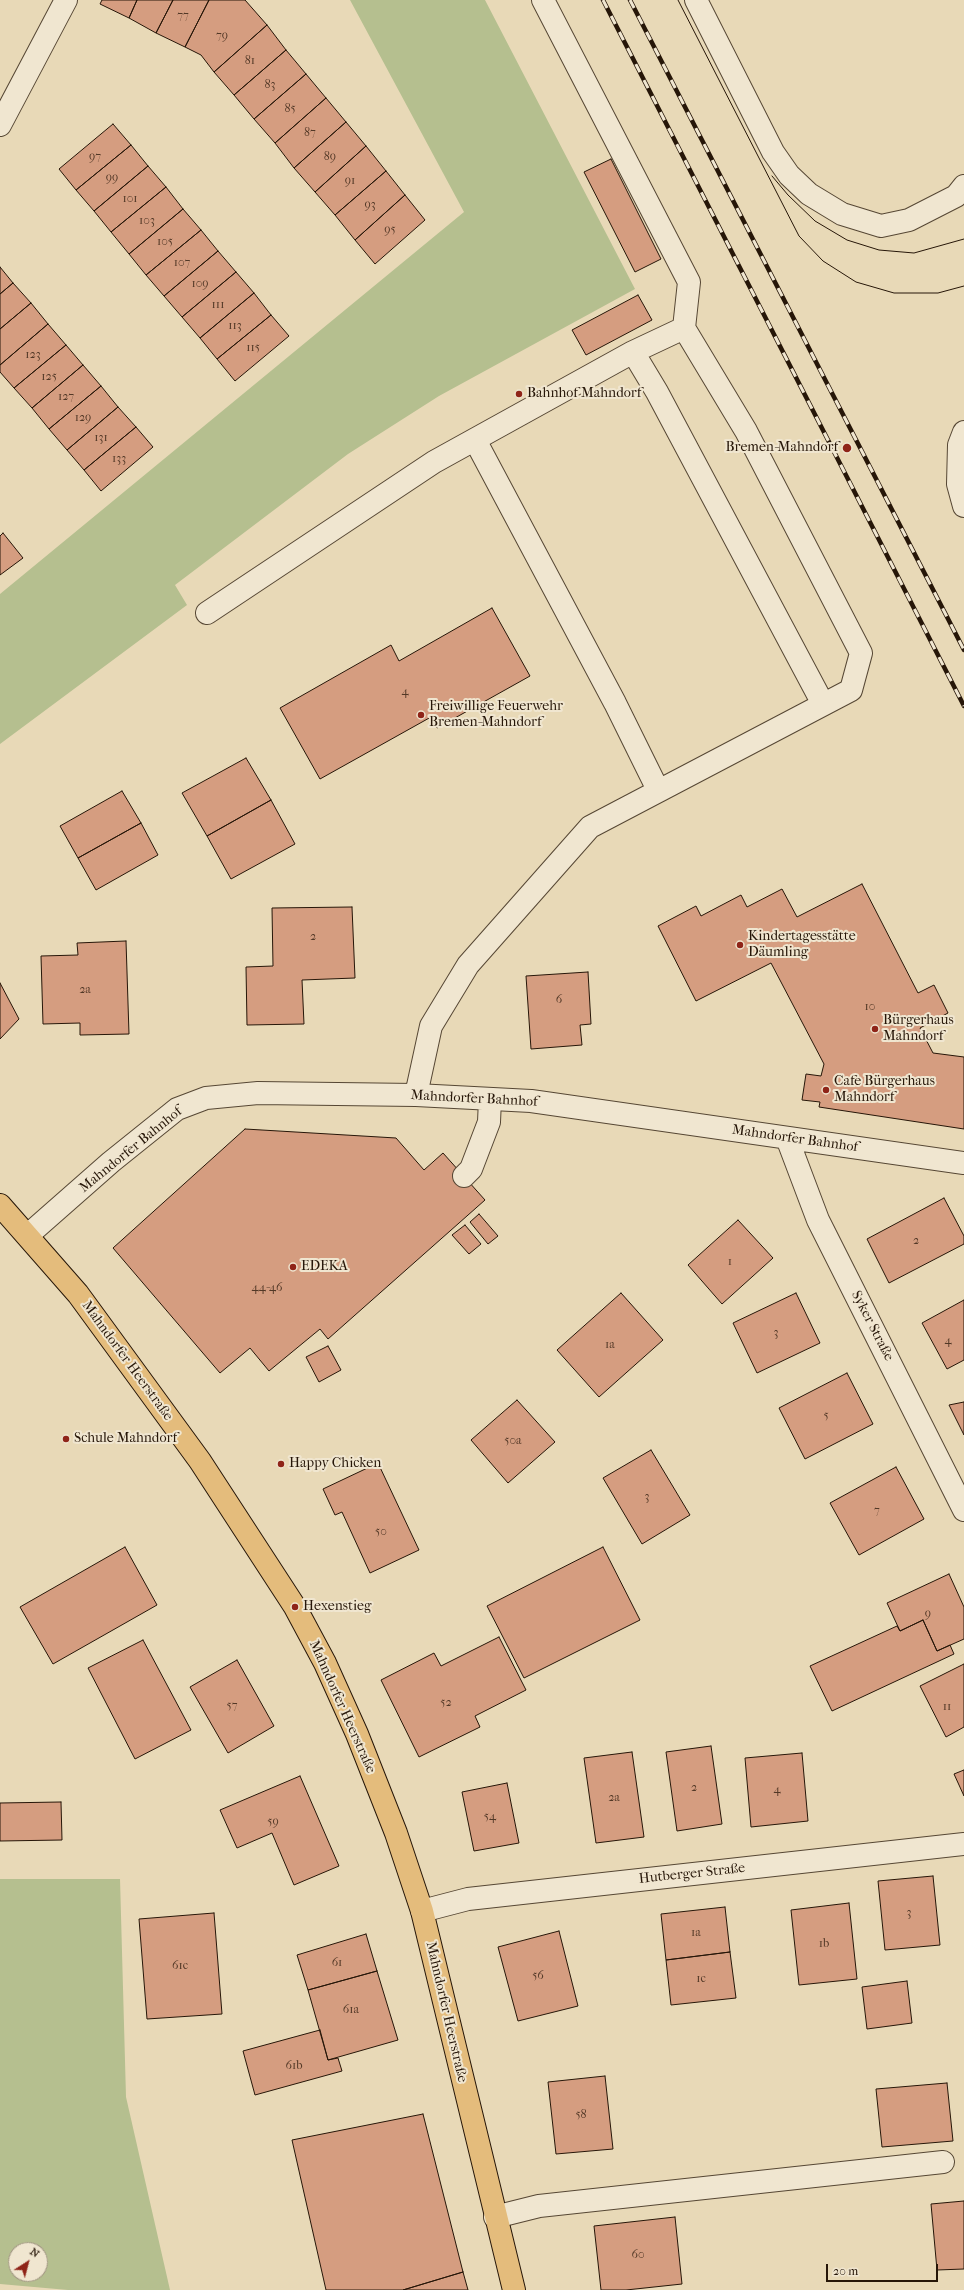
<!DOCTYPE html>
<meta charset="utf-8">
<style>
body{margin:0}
#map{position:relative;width:964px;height:2290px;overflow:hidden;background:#e8d9b7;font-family:"IM FELL French Canon",serif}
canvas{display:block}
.north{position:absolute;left:8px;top:2242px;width:40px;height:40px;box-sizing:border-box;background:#f0e6d0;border:1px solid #9f9380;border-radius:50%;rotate:36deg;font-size:11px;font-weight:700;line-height:16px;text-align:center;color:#261608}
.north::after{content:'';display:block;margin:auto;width:14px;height:18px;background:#8f2418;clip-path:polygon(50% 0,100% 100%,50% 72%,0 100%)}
.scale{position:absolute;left:826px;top:2264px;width:112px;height:18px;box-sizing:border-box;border:2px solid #261608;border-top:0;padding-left:5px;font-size:12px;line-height:14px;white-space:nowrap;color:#261608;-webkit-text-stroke:3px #f0e6d0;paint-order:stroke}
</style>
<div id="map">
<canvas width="964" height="2290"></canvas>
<div class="north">N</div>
<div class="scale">20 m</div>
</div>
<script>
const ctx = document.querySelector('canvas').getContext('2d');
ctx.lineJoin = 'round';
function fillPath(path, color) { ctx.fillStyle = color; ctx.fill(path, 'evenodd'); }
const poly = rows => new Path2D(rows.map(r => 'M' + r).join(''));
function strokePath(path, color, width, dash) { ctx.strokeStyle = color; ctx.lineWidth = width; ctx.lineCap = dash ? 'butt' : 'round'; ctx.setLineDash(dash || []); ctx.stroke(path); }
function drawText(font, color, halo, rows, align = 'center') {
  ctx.font = font + ' "IM FELL French Canon",serif'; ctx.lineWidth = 4; ctx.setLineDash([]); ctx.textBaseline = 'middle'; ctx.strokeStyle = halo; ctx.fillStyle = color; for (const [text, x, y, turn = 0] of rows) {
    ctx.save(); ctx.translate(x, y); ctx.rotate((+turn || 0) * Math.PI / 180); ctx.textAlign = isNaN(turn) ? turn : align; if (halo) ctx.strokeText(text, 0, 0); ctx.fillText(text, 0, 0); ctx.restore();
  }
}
fillPath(poly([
 [350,0,485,0,635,289,439,396,348,454,175,585,187,605,0,744,0,594,464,212],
 [0,1879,120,1879,126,2097,170,2290,68,2290,0,2284],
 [16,2250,40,2250,40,2274,16,2274]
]), '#b5bf8f');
const building = poly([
 [102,0,137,0,129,18,100,4,102,0],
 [137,0,173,0,156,33,129,18,137,0],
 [173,0,209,0,185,47,156,33,173,0],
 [209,0,245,0,267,25,214,72,201,55,185,47,209,0],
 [267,25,286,50,234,95,214,72,267,25],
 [286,50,306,74,254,119,234,95,286,50],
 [306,74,326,98,275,143,254,119,306,74],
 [326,98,346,122,294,168,275,143,326,98],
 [346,122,366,146,315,192,294,168,346,122],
 [113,124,131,145,76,190,59,169,113,124],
 [131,145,148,166,94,211,76,190,131,145],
 [366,146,386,171,335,215,315,192,366,146],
 [611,159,661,259,635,272,584,172,611,159],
 [148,166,166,187,111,232,94,211,148,166],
 [386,171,405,195,355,240,335,215,386,171],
 [166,187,183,209,129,254,111,232,166,187],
 [405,195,425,220,375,264,355,240,405,195],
 [183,209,201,230,146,275,129,254,183,209],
 [201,230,218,251,164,296,146,275,201,230],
 [218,251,236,272,182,317,164,296,218,251],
 [0,267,13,283,0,294,0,267],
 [236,272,254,293,200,338,182,317,236,272],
 [13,283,31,303,0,329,0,294,13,283],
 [254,293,271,315,217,359,200,338,254,293],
 [638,295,652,320,586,355,572,330,638,295],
 [31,303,48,324,0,365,0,329,31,303],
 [271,315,289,336,235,381,217,359,271,315],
 [48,324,66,345,14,388,0,372,0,365,48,324],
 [66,345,83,365,32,408,14,388,66,345],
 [83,365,101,386,49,429,32,408,83,365],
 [101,386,118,407,67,450,49,429,101,386],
 [118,407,136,427,84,470,67,450,118,407],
 [136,427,153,447,101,491,84,470,136,427],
 [3,533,23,558,0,575,0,536,3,533],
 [492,608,530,676,437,728,431,717,320,779,280,708,391,645,399,661,492,608],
 [246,758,271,800,207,836,182,793,246,758],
 [122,791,141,823,78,858,60,826,122,791],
 [271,800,295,844,231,879,207,836,271,800],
 [141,823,158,855,96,890,78,858,141,823],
 [862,884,918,993,934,985,948,1013,920,1028,933,1053,964,1057,964,1129,819,1107,820,1102,802,1100,806,1074,821,1076,824,1064,771,963,696,1001,658,926,696,906,701,916,741,895,747,907,782,889,797,917,862,884],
 [352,907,355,978,302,980,304,1024,247,1025,246,967,273,966,272,908,352,907],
 [126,941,129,1034,80,1035,80,1023,43,1024,41,956,78,955,77,943,126,941],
 [588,972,591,1024,580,1025,582,1045,531,1049,526,976,588,972],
 [0,983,19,1019,0,1039,0,983],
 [245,1129,396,1138,424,1170,443,1153,485,1200,328,1339,320,1329,269,1371,250,1348,220,1373,113,1248,245,1129],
 [944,1198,964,1236,964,1244,889,1283,867,1239,944,1198],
 [479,1214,498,1236,488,1244,470,1222,479,1214],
 [738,1220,773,1258,722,1304,688,1265,738,1220],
 [465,1225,481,1244,469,1254,452,1235,465,1225],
 [621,1293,663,1340,599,1397,557,1350,621,1293],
 [796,1293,820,1343,757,1373,733,1323,796,1293],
 [964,1300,964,1360,947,1369,922,1323,964,1300],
 [328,1346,341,1370,319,1382,306,1357,328,1346],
 [847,1373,873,1424,805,1459,779,1408,847,1373],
 [517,1400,555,1442,508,1483,471,1440,517,1400],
 [964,1402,964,1435,949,1405,964,1402],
 [651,1450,690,1515,642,1544,603,1478,651,1450],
 [378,1463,419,1550,370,1573,342,1512,335,1515,323,1489,378,1463],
 [896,1467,924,1519,859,1555,830,1503,896,1467],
 [125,1547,157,1605,53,1664,20,1607,125,1547],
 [603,1547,640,1620,524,1678,487,1606,603,1547],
 [949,1574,964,1607,964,1639,937,1651,923,1620,900,1631,887,1603,949,1574],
 [923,1620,937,1651,950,1645,954,1654,832,1711,810,1666,897,1626,900,1631,923,1620],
 [499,1637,526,1690,475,1716,480,1727,419,1757,381,1680,434,1653,441,1666,499,1637],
 [143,1640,191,1730,135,1759,88,1668,143,1640],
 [237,1660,274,1726,228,1753,190,1687,237,1660],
 [964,1664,964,1727,946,1737,920,1686,964,1664],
 [711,1746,722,1824,677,1831,666,1752,711,1746],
 [632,1752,644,1837,596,1843,584,1758,632,1752],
 [802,1753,808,1821,751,1827,745,1758,802,1753],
 [964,1770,964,1796,954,1774,964,1770],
 [300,1776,339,1866,294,1885,272,1833,237,1848,220,1810,300,1776],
 [507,1783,519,1843,474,1851,462,1792,507,1783],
 [61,1802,62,1840,0,1841,0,1803,61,1802],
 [933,1876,940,1945,885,1950,878,1881,933,1876],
 [849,1903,857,1979,799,1985,791,1910,849,1903],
 [725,1907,730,1952,666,1960,661,1914,725,1907],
 [214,1913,222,2014,147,2019,139,1919,214,1913],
 [559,1931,578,2006,518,2021,498,1947,559,1931],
 [366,1934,377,1971,308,1990,297,1955,366,1934],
 [730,1952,736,1998,671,2005,666,1960,730,1952],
 [377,1971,398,2040,328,2060,308,1990,377,1971],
 [907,1981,912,2023,867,2029,862,1987,907,1981],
 [320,2030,328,2060,338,2058,342,2071,255,2095,243,2051,320,2030],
 [605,2076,613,2149,556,2154,548,2082,605,2076],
 [947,2083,953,2141,882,2147,876,2089,947,2083],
 [423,2114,463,2272,403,2290,326,2290,292,2140,423,2114],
 [964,2201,964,2269,937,2270,931,2204,964,2201],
 [675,2217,682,2284,626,2290,601,2290,594,2226,675,2217],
 [463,2272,468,2290,403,2290,463,2272]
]);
fillPath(building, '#d59d80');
strokePath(building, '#261608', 1);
const minor = poly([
 [696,0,773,152,789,175,809,194,842,214,881,226,909,220,956,196,964,186],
 [0,125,66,0],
 [633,352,657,392,823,704],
 [964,432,959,445,958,484,964,506],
 [475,440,615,703,658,790],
 [207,613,434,462,633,352,684,328],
 [416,1095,431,1026,468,965,590,827,851,690,861,653,746,431,684,328,689,282,543,0],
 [787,1138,818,1220,964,1510],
 [464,1176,471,1169,489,1122,490,1099],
 [28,1235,111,1162,177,1109,206,1098,258,1093,416,1095,531,1101,964,1163],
 [422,1911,468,1899,964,1844],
 [495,2217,539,2206,943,2162]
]);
const major = poly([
 [0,1205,78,1294,200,1461,295,1607,325,1663,357,1734,396,1833,422,1911,514,2290]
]);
strokePath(minor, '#564734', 24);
strokePath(major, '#261608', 24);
strokePath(minor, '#f0e6d0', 22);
strokePath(major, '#e4bc7c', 22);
strokePath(poly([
 [678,0,799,236,823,261,856,282,894,293,938,293,964,286],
 [772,176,788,195,815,221,847,240,879,250,914,253,964,239]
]), '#261608', 1);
const rail = poly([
 [603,0,964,706],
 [630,0,964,650]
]);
strokePath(rail, '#261608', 4.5);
strokePath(rail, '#f0e6d0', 3, [9]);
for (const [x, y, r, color] of [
 [519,394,4,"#8f2418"],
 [847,448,5,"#8f2418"],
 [421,715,4,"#8f2418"],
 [740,945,4,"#8f2418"],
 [875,1029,4,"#8f2418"],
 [826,1090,4,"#8f2418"],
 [293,1267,4,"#8f2418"],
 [66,1439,4,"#8f2418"],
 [281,1464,4,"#8f2418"],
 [295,1607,4,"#8f2418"]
]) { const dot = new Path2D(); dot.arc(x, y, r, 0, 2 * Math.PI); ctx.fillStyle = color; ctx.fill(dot); strokePath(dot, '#f0e6d0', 1.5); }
drawText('12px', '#523826', null, [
 ["77",183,16],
 ["79",222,36],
 ["81",250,61],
 ["83",270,85],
 ["85",290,109],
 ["87",310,133],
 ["97",95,157],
 ["89",330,157],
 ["99",112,178],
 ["91",350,181],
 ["101",130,199],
 ["93",370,205],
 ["103",147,221],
 ["95",390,230],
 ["105",165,242],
 ["107",182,263],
 ["109",200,284],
 ["111",218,305],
 ["113",235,326],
 ["115",253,348],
 ["123",33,355],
 ["125",49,377],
 ["127",66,397],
 ["129",83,418],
 ["131",101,438],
 ["133",119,459],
 ["4",405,692],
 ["2",313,937],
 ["2a",85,990],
 ["6",559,1000],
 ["10",870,1007],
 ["2",916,1241],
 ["1",730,1262],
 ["44-46",267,1288],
 ["3",776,1333],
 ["4",948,1341],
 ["1a",610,1345],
 ["5",826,1416],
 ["50a",513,1441],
 ["3",647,1497],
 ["7",877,1511],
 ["50",381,1532],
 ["9",928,1614],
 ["52",446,1703],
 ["57",232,1706],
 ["11",947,1707],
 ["2",694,1788],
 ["4",777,1790],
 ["2a",614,1798],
 ["54",490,1817],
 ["59",273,1822],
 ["3",909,1913],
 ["1a",696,1933],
 ["1b",824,1944],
 ["61",337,1963],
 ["61c",180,1966],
 ["56",538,1976],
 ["1c",701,1979],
 ["61a",351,2010],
 ["61b",294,2066],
 ["58",581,2115],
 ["60",638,2255]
]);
drawText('14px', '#261608', '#f0e6d0', [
 ["Bahnhof Mahndorf",527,394],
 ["Bremen-Mahndorf",838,448,"right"],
 ["Freiwillige Feuerwehr",429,707],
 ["Bremen-Mahndorf",429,723],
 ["Kindertagesstätte",748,937],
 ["Däumling",748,953],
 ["Bürgerhaus",883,1021],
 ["Mahndorf",883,1037],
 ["Cafe Bürgerhaus",834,1082],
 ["Mahndorf",834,1098],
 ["EDEKA",301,1267],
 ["Schule Mahndorf",74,1439],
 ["Happy Chicken",289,1464],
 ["Hexenstieg",303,1607]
], 'left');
drawText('14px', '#261608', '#f0e6d0', [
 ["Mahndorfer Bahnhof",474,1099,3],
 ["Mahndorfer Bahnhof",795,1139,8],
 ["Mahndorfer Bahnhof",131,1150,-39],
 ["Syker Straße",872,1326,63],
 ["Mahndorfer Heerstraße",127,1361,54],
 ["Mahndorfer Heerstraße",342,1707,66],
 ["Hutberger Straße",692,1874,-6],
 ["Mahndorfer Heerstraße",446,2012,77]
]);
</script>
